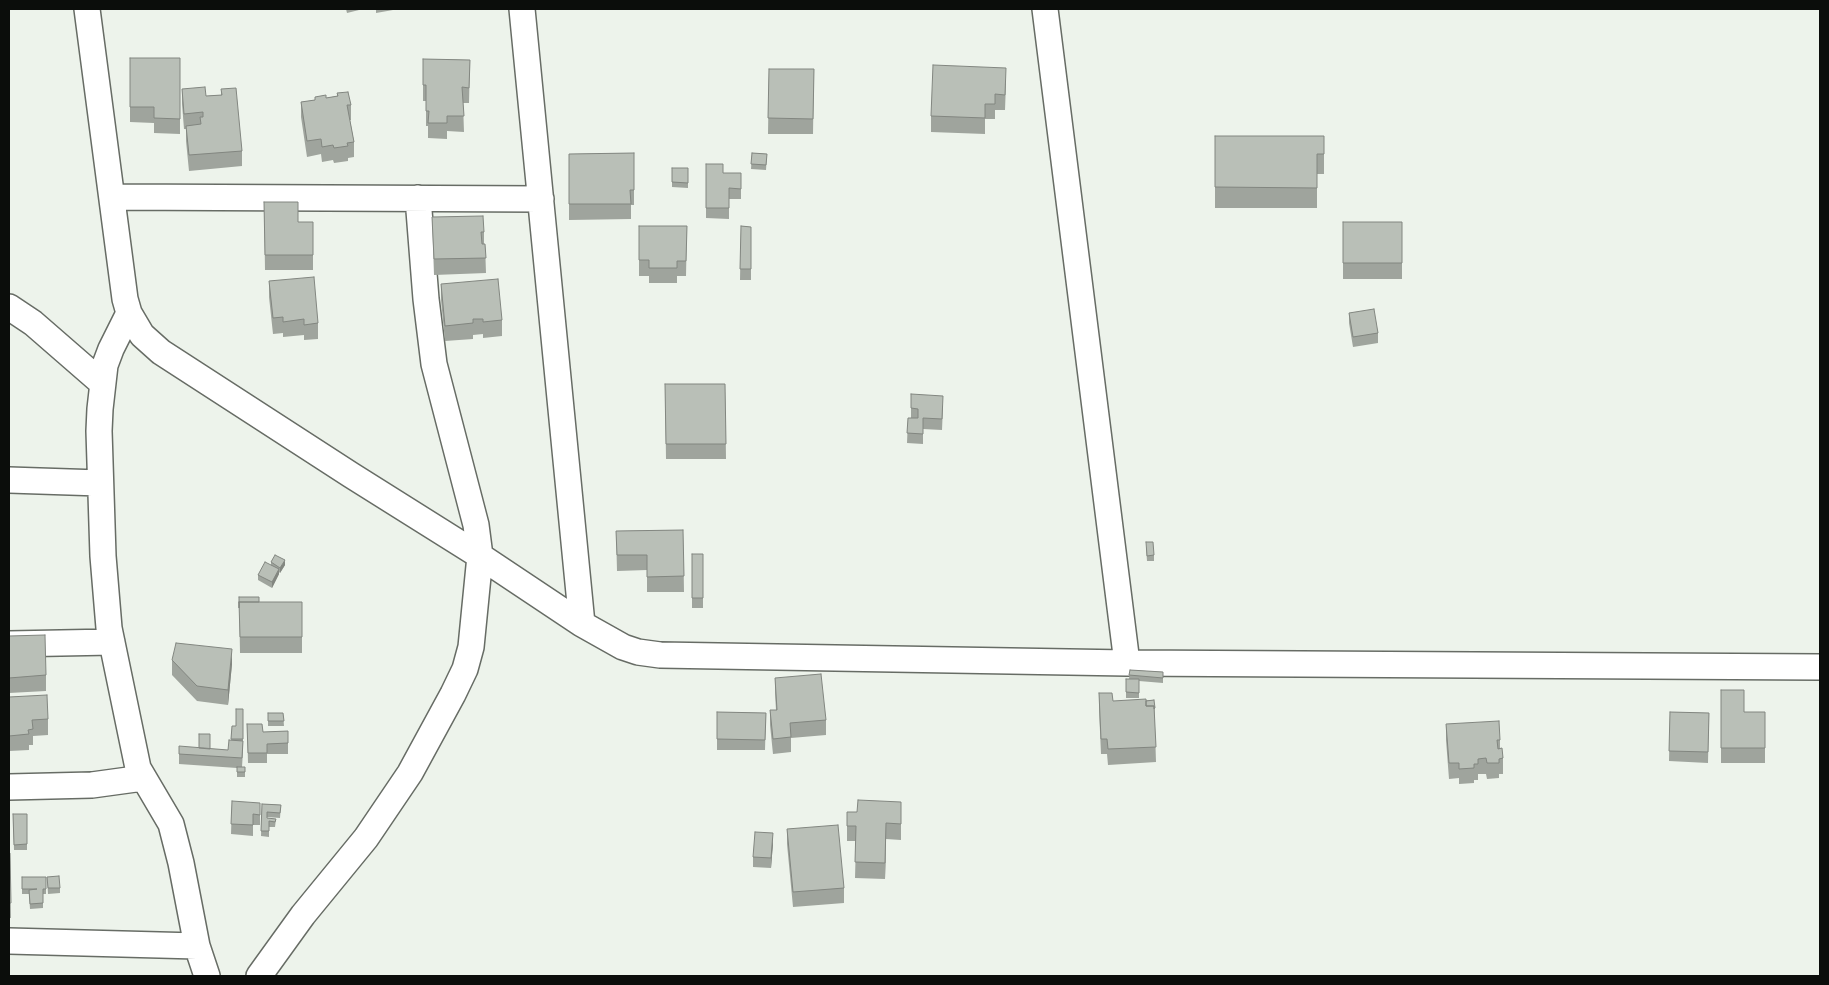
<!DOCTYPE html>
<style>
body{margin:0}
#map{position:relative;width:1829px;height:985px;overflow:hidden;background:#edf3eb;font-family:"Work Sans",sans-serif}
canvas{display:block}
.frame{position:absolute;inset:0;border:10px solid #0b0d0b;pointer-events:none}
</style>
<div id="map">
<canvas width="1829" height="985"></canvas>
<div class="frame"></div>
</div>
<script>
const ctx = document.querySelector('canvas').getContext('2d');
ctx.lineJoin = 'round';
const poly = rows => new Path2D(rows.map(r => 'M' + r).join(''));
function strokePath(path, color, width, dash) { ctx.strokeStyle = color; ctx.lineWidth = width; ctx.lineCap = dash ? 'butt' : 'round'; ctx.setLineDash(dash || []); ctx.stroke(path); }
function fillPath(path, color) { ctx.fillStyle = color; ctx.fill(path, 'evenodd'); }
const minor = poly([
 [87,9,125,299,129,313,142,335,161,352,351,475,480,556,582,624,623,647,638,652,660,655,1127,663,1820,667],
 [522,9,582,624],
 [1045,9,1127,663],
 [112,197,541,199],
 [9,307,33,323,102,383],
 [129,313,111,349,105,365,100,409,99,431,103,556,109,628,138,768,171,824,181,863,197,946,207,976],
 [9,480,100,483],
 [9,644,112,642],
 [9,787,92,785,143,778],
 [9,941,197,946],
 [259,976,303,915,366,838,410,773,453,694,465,669,471,647,480,556,476,525,434,364,426,299,418,198]
]);
strokePath(minor, '#676c65', 28);
strokePath(minor, '#fff', 25);
fillPath(poly([
 [346,9,359,9,359,10,347,13],
 [376,9,393,9,393,10,376,13],
 [130,58,180,58,180,134,154,133,154,123,130,122],
 [423,59,470,60,469,103,463,103,464,132,447,131,447,139,428,138,428,126,426,126,426,101,423,101],
 [769,69,814,69,813,134,768,134],
 [1006,83,1005,110,995,110,995,119,985,119,985,134,931,132,931,116],
 [182,89,206,96,221,95,221,89,242,151,242,166,189,171,186,141,186,129,184,129,182,104],
 [337,93,351,105,351,120,350,120,354,142,354,157,348,158,348,161,334,163,333,160,322,162,321,154,307,157,301,117,301,102,315,100,315,97,326,98,337,96],
 [1215,136,1324,136,1324,174,1317,174,1317,208,1215,208],
 [634,153,634,205,631,205,631,219,569,220,569,154],
 [752,153,767,154,766,170,751,169],
 [706,164,723,173,741,173,741,199,729,199,729,219,706,218],
 [672,168,688,168,688,188,672,187],
 [264,202,298,222,313,222,313,270,265,270],
 [432,217,484,232,484,244,485,244,486,273,434,275],
 [1343,222,1402,222,1402,279,1343,279],
 [639,226,687,226,686,276,677,276,677,283,649,283,649,276,639,276],
 [741,226,751,227,751,280,740,280],
 [269,281,318,323,318,339,304,340,304,335,283,337,283,333,273,334,269,297],
 [441,284,502,320,502,336,483,338,483,334,473,335,473,339,445,341,441,300],
 [1349,313,1378,333,1378,343,1353,347,1349,323],
 [665,384,725,384,726,459,666,459],
 [911,394,943,406,942,430,923,429,923,444,907,443,908,418,911,418],
 [683,530,684,592,647,592,647,570,617,571,616,531],
 [1146,547,1154,555,1154,561,1147,561],
 [692,554,703,554,703,608,692,608],
 [271,562,285,565,280,573,279,572,279,574,272,588,258,580,258,575,271,565],
 [239,597,259,602,302,602,302,653,240,653],
 [9,636,46,675,46,691,9,693],
 [172,660,232,664,228,705,197,701,172,675],
 [1130,670,1163,672,1163,683,1139,681,1139,698,1126,698,1126,679,1129,679],
 [775,678,826,720,826,735,791,738,791,752,773,754,770,725,770,710,776,710,775,693],
 [1721,690,1744,712,1765,712,1765,763,1721,763],
 [1099,693,1113,701,1154,700,1156,762,1108,765,1107,754,1101,754,1099,709],
 [9,697,48,719,48,735,33,736,33,745,29,745,29,750,9,751],
 [243,709,243,751,242,767,245,767,245,777,237,777,237,768,179,764,179,754,210,749,228,750,231,740,232,726,236,726],
 [717,712,766,713,765,750,717,750],
 [1670,712,1709,713,1708,763,1669,761],
 [268,713,283,713,284,726,268,726],
 [247,724,263,732,288,731,288,754,267,754,267,763,248,763],
 [1446,724,1500,740,1500,748,1503,758,1503,774,1499,774,1499,778,1487,779,1486,774,1478,774,1478,780,1474,780,1474,783,1459,784,1459,778,1449,779,1446,740],
 [232,801,260,813,260,825,253,825,253,836,231,834],
 [262,804,281,805,280,818,267,817,267,818,276,819,275,827,269,827,269,837,261,836],
 [13,814,27,814,27,850,14,850],
 [901,818,901,840,886,839,885,879,855,878,856,841,847,841,847,826],
 [787,829,844,888,844,903,793,907,787,844],
 [773,843,771,868,753,867,753,857],
 [9,853,10,853,11,918,9,918],
 [22,877,46,877,46,894,43,894,43,908,30,909,29,894,22,894],
 [47,877,60,888,60,893,48,894]
]), '#9fa49d');
fillPath(poly([
 [285,560,285,565,280,573,280,568],
 [279,569,279,574,272,588,272,582],
 [232,649,232,664,228,705,228,690],
 [886,823,886,839,885,879,885,863],
 [773,833,773,843,771,868,771,858]
]), '#828680');
const building = poly([
 [130,58,180,58,180,119,154,118,154,107,130,107,130,58],
 [423,59,470,60,469,88,462,87,464,116,447,116,447,123,428,123,429,111,426,111,426,85,423,85,423,59],
 [933,65,1006,68,1005,95,995,94,995,104,985,104,985,118,931,116,933,65],
 [769,69,814,69,813,119,768,118,769,69],
 [205,87,206,96,222,95,221,89,236,88,242,151,189,155,186,126,201,124,200,117,203,117,203,112,184,114,182,89,205,87],
 [348,92,351,105,347,105,354,142,347,143,348,146,334,148,333,145,322,147,321,139,307,141,301,102,315,100,315,97,326,95,326,98,338,96,337,93,348,92],
 [1215,136,1324,136,1324,154,1317,154,1317,188,1215,187,1215,136],
 [634,153,634,190,630,190,631,204,569,204,569,154,634,153],
 [752,153,767,154,766,165,751,164,752,153],
 [706,164,723,164,723,173,741,173,741,189,729,188,729,208,706,208,706,164],
 [672,168,688,168,688,183,672,182,672,168],
 [264,202,298,202,298,222,313,222,313,255,265,255,264,202],
 [483,216,484,232,481,232,482,244,485,244,486,258,434,259,432,217,483,216],
 [1343,222,1402,222,1402,263,1343,263,1343,222],
 [639,226,687,226,686,261,677,261,677,268,649,268,649,260,639,260,639,226],
 [741,226,751,227,751,269,740,269,741,226],
 [314,277,318,323,304,325,304,319,283,322,283,317,273,318,269,281,314,277],
 [498,279,502,320,483,322,483,319,473,319,473,323,445,326,441,284,498,279],
 [1374,309,1378,333,1353,337,1349,313,1374,309],
 [665,384,725,384,726,444,666,444,665,384],
 [911,394,943,396,942,419,923,418,923,434,907,433,908,418,918,418,918,409,911,408,911,394],
 [683,530,684,576,647,577,647,555,617,555,616,531,683,530],
 [1146,542,1153,542,1154,555,1147,556,1146,542],
 [692,554,703,554,703,598,692,598,692,554],
 [275,555,285,560,280,568,271,562,275,555],
 [265,562,279,569,272,582,258,575,265,562],
 [239,597,259,597,259,602,239,602,239,608,239,597],
 [239,602,302,602,302,637,240,637,239,602],
 [45,635,46,675,9,678,9,636,45,635],
 [176,643,232,649,228,690,197,686,172,660,176,643],
 [1130,670,1163,672,1163,678,1129,675,1130,670],
 [821,674,826,720,790,723,791,737,773,739,770,710,777,710,775,678,821,674],
 [1126,679,1139,679,1139,693,1126,692,1126,679],
 [1721,690,1744,690,1744,712,1765,712,1765,748,1721,748,1721,690],
 [1099,693,1112,693,1113,701,1146,699,1146,706,1154,706,1156,747,1108,749,1107,739,1101,739,1099,693],
 [47,695,48,719,32,720,33,729,28,730,29,734,9,736,9,697,47,695],
 [1154,700,1155,708,1154,709,1154,706,1146,706,1146,701,1154,700],
 [236,709,243,709,243,739,231,739,232,726,236,726,236,709],
 [717,712,766,713,765,740,717,739,717,712],
 [1670,712,1709,713,1708,752,1669,751,1670,712],
 [268,713,283,713,284,721,268,721,268,713],
 [1499,721,1500,740,1497,740,1498,749,1502,748,1503,758,1499,759,1499,763,1487,763,1486,758,1478,759,1478,764,1474,764,1474,768,1459,769,1459,763,1449,763,1446,724,1499,721],
 [247,724,262,724,263,732,288,731,288,743,267,744,267,753,248,753,247,724],
 [199,734,210,734,210,749,199,748,199,734],
 [229,740,243,741,242,758,179,754,179,746,228,750,229,740],
 [237,767,245,767,245,772,237,772,237,767],
 [858,800,901,802,901,824,886,823,885,863,855,862,856,826,847,826,847,812,857,812,858,800],
 [232,801,260,803,260,815,253,814,253,825,231,824,232,801],
 [262,804,281,805,280,813,267,812,267,818,276,819,275,822,269,821,269,831,261,831,262,804],
 [13,814,27,814,27,844,14,845,13,814],
 [838,825,844,888,793,892,787,829,838,825],
 [755,832,773,833,771,858,753,857,755,832],
 [9,853,10,853,11,903,9,903,9,853],
 [59,876,60,888,48,888,47,877,59,876],
 [22,877,46,877,46,889,43,889,43,903,30,904,29,890,37,889,22,889,22,877]
]);
fillPath(building, '#b9bfb7');
strokePath(building, '#828680', 1);
</script>
